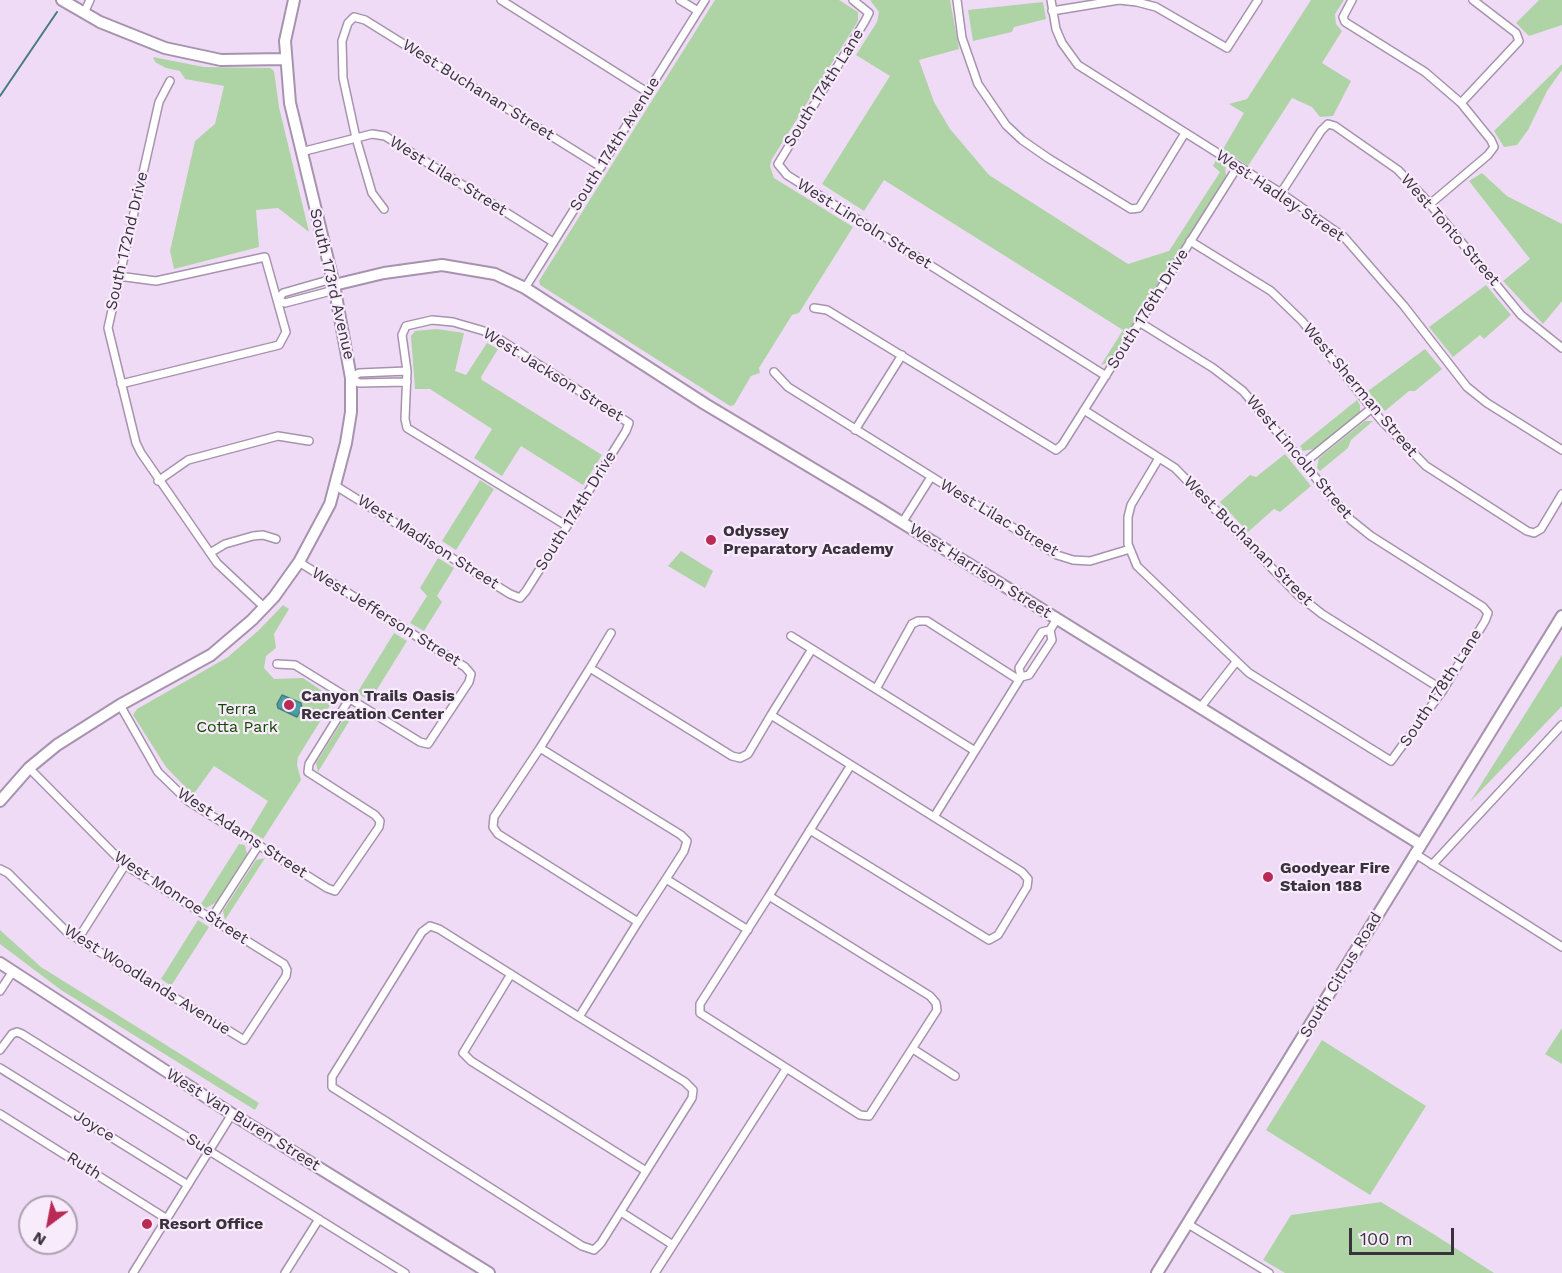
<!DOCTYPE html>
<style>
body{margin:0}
#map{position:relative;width:1562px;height:1273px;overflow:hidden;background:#f0dbf6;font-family:"Work Sans",sans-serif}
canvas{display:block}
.north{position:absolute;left:18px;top:1195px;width:60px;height:60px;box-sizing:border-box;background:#f8ebfc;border:2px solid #aca1af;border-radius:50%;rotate:212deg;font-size:16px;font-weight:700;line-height:24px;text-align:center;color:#39313b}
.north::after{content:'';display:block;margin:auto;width:21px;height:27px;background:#b92a54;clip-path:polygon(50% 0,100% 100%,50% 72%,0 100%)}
.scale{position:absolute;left:1349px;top:1228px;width:105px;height:27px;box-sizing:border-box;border:3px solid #39313b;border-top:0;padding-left:8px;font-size:18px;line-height:21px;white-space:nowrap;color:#39313b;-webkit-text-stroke:4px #f8ebfc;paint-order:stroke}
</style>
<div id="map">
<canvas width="1562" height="1273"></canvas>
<div class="north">N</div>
<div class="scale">100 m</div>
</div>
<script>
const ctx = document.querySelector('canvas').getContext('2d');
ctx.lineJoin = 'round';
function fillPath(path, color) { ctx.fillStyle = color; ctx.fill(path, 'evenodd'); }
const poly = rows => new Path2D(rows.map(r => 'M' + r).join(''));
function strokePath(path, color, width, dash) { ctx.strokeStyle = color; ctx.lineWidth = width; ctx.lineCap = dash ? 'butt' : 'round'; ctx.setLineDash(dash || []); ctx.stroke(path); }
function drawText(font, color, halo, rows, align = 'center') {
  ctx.font = font + ' "Work Sans",sans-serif'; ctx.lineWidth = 4.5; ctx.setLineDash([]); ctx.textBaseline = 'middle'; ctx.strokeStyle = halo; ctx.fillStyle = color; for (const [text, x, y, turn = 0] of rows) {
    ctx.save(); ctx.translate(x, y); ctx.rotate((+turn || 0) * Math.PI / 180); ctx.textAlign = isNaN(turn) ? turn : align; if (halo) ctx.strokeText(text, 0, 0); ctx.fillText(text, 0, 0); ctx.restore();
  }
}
fillPath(poly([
 [715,0,839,0,858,12,858,21,772,159,770,166,774,178,853,227,799,313,792,315,759,368,760,373,751,376,734,405,730,406,540,285,539,281],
 [870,0,950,0,959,49,919,60,934,102,950,129,989,175,1128,264,1169,251,1220,172,1213,166,1216,160,1225,165,1226,176,1110,362,1101,365,1123,330,884,180,864,211,822,184,890,76,856,55,877,22,879,12],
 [1311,0,1344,0,1335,14,1336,24,1342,31,1322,63,1351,81,1333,116,1320,117,1312,107,1292,98,1248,166,1223,149,1244,113,1229,104,1247,99],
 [1539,0,1562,0,1562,25,1529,36,1516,23],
 [1043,2,1046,19,1014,27,1012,32,973,41,968,10],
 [153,57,204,67,270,68,274,71,279,107,309,232,278,208,256,210,259,247,174,269,170,251,195,141,215,124,224,86,185,79,180,71,166,68,155,62],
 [1562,64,1562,70,1547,91,1528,130,1517,145,1504,147,1494,131],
 [1482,173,1507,196,1562,224,1562,301,1543,324,1503,281,1530,259,1469,181],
 [1486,285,1511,315,1484,339,1480,335,1453,357,1429,327],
 [437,329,464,333,455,371,466,375,487,343,498,349,481,377,482,380,602,455,583,485,521,446,502,476,474,458,492,429,430,389,415,389,411,336,415,331],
 [1425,349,1442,369,1415,391,1409,391,1385,411,1368,391],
 [1357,400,1360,405,1360,413,1314,449,1303,451,1300,446],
 [1365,421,1373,421,1351,440,1348,448,1320,471,1317,468,1319,458],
 [1285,454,1311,486,1280,512,1274,509,1248,532,1220,502,1250,475,1256,477],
 [480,480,494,489,456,550,442,541],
 [681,551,713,571,705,588,668,566],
 [438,558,454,568,437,596,442,602,424,631,410,623,427,596,420,588],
 [283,605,289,609,274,634,276,648,266,656,264,668,274,679,303,678,334,699,298,757,297,765,301,780,263,839,250,831,268,801,214,766,193,795,166,767,133,715,137,709,228,657,259,630],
 [394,633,407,641,370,701,357,693],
 [1562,655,1562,706,1470,802],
 [356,710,318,772,316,763,348,712],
 [239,844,245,845,247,854,217,902,206,908,201,904],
 [265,858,225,920,223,911,256,860],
 [198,920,209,927,171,986,161,979],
 [0,930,41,967,259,1103,255,1110,61,990,0,944],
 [1562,1028,1562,1064,1545,1054],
 [1322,1040,1426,1106,1370,1195,1266,1130],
 [1381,1202,1435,1235,1494,1273,1285,1273,1263,1260,1291,1215]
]), '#aed4a5');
const water = poly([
 [282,695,301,703,302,708,297,717,278,708,277,704,282,695]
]);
fillPath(water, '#4a9ea2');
strokePath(water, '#457d83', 1.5);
strokePath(poly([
 [0,96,57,12]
]), '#457d83', 2);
const street = poly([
 [501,0,647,92],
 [680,0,698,11],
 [853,0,869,13,865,21,778,164,787,175,1106,376],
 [957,0,962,38,978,84,1006,125,1022,140,1048,158,1131,209,1139,208,1185,133],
 [1051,0,1056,29,1062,43,1078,65,1281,193,1344,237,1404,306,1467,387,1487,403,1562,450],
 [1352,0,1343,17,1345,22,1425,72,1461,103,1491,140,1494,147,1488,155,1430,204],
 [1052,11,1119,0,1137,2,1156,7,1227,48,1258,0],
 [84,13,90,0],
 [170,81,159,102,108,328,136,443,141,453,217,563,264,607],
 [1461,103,1519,41,1516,33,1473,0],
 [301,152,372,134,385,136,553,242],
 [1281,193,1321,131,1328,124,1335,126,1398,170,1430,204,1521,315,1562,348],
 [384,209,372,193,356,138,343,78,342,41,348,23,354,17,365,20,601,167],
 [1190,241,1271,291,1302,321,1381,420,1426,466,1527,531,1534,533,1541,529,1562,494],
 [118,276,156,281,265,257,286,332,279,345,121,384],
 [325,281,334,285,327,292,285,303,278,300,283,293,325,281],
 [525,288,705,0],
 [814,308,827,310,1056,450,1062,445,1238,166],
 [1139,322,1213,368,1243,391,1351,520,1371,536,1483,607,1488,613,1485,621,1443,690,1391,761,1249,673,1137,566,1128,544,1128,517,1131,505,1159,458],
 [407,371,359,373,351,378,359,383,407,382],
 [774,372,788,387,1057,555,1073,560,1090,561,1130,549],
 [1084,410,1175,468,1298,595,1322,614,1443,690],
 [855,430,902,355],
 [1304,463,1372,408],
 [158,481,188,460,278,436,309,441],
 [336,486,510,594,520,598,526,591,567,526,626,431,629,423,499,339,484,331,453,322,432,320,406,326,402,335,407,371,405,419,407,428,567,526],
 [902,523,931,477],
 [210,553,225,544,253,536,263,535,276,539],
 [611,633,590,668,732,756,740,758,748,754,771,715,851,765],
 [791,636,812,649],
 [277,664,295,665,420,742,428,744,469,682,471,674,465,667,299,562],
 [590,668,540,748,681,835,687,841,684,851,666,879,748,930],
 [1021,677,1029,675,1052,640,1050,630],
 [876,689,912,624,918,621,927,621,1019,680],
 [120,705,158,772,188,801,327,888,335,891,379,827,380,821,375,815,308,772,309,764,350,698],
 [1200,708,1236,662],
 [771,715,812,649,975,751],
 [540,748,494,817,493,827,498,834,638,922,666,879],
 [934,817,851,765,810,830,989,940,998,935,1027,887,1028,879,1022,872,934,817,1021,677,1019,668,1042,632,1050,630,1057,619],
 [1414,853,1562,947],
 [1432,865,1562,725],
 [0,869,8,873,67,932,244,1040,286,976,287,970,284,964,125,865,29,768],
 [769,896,700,1004,700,1013,860,1115,869,1116,937,1010,936,1003,930,996,769,896,810,830],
 [211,919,258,846],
 [78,939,125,865],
 [511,974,463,1053,471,1061,646,1171],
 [0,991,13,971],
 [579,1017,439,929,430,926,422,932,332,1077,332,1087,582,1246,594,1250,601,1243,692,1098,693,1090,685,1082,579,1017,638,922],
 [913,1049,955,1076],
 [0,1050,12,1034,17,1032,22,1034,405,1273],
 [0,1068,188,1185],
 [0,1114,167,1219],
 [621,1212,673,1245],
 [1188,1224,1269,1273],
 [133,1273,232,1114],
 [285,1273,319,1219],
 [655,1273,786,1069]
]);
const secondary = poly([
 [62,0,100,22,165,48,221,60,284,59],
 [334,285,384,273,442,265,495,274,525,288,705,404,872,504,1420,844],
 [0,801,29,768,57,745,120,705,211,655,252,620,274,597,299,562,330,504,346,443,351,412,351,378,334,285,290,103,285,41,294,0],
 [0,963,232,1114,489,1273],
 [1157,1273,1562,616]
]);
strokePath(street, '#a793ad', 10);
strokePath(secondary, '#a793ad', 14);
strokePath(street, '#fff', 7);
strokePath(secondary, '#fff', 10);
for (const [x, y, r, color] of [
 [711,540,6,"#b92a54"],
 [289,705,6,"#b92a54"],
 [1268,877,6,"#b92a54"],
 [147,1224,6,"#b92a54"]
]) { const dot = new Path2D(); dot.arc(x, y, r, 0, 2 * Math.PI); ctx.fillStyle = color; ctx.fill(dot); strokePath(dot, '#f8ebfc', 2); }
drawText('16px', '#39313b', '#f8ebfc', [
 ["South 174th Lane",824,88,-58],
 ["West Buchanan Street",478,90,32],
 ["South 174th Avenue",615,144,-58],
 ["West Lilac Street",448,176,32],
 ["West Hadley Street",1280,196,34],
 ["West Lincoln Street",864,224,32],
 ["West Tonto Street",1450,230,49],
 ["South 172nd Drive",127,241,-77],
 ["South 173rd Avenue",332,284,77],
 ["South 176th Drive",1148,309,-58],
 ["West Jackson Street",553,375,32],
 ["West Sherman Street",1360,390,50],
 ["West Lincoln Street",1299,457,50],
 ["South 174th Drive",576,511,-58],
 ["West Lilac Street",999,518,31],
 ["West Buchanan Street",1248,541,45],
 ["West Madison Street",428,542,32],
 ["West Harrison Street",980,571,32],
 ["West Jefferson Street",386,617,32],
 ["South 178th Lane",1441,688,-57],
 ["West Adams Street",242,833,33],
 ["West Monroe Street",181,898,33],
 ["South Citrus Road",1341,975,-59],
 ["West Woodlands Avenue",147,980,32],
 ["West Van Buren Street",243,1120,32],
 ["Joyce",94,1126,32],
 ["Sue",200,1145,32],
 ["Ruth",84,1166,32]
]);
drawText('bold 16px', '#39313b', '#f8ebfc', [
 ["Odyssey",723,531],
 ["Preparatory Academy",723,549],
 ["Canyon Trails Oasis",301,696],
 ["Recreation Center",301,714],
 ["Goodyear Fire",1280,868],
 ["Staion 188",1280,886],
 ["Resort Office",159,1224]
], 'left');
drawText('16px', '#134802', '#f8ebfc', [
 ["Terra",237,709],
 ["Cotta Park",237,727]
]);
</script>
